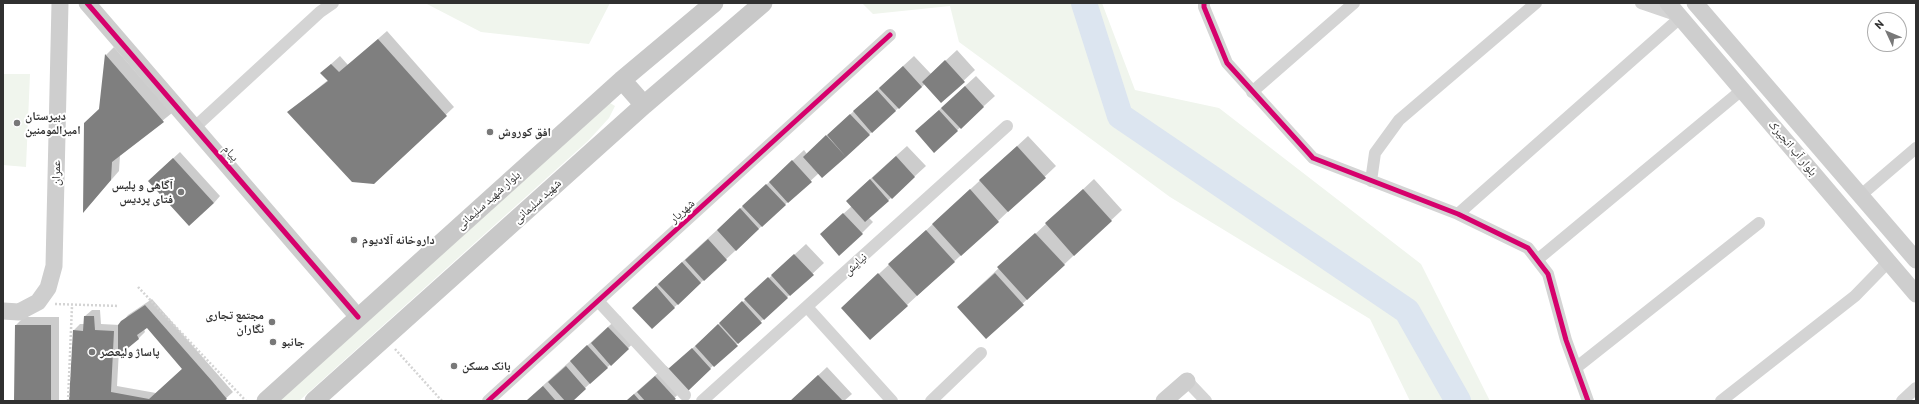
<!DOCTYPE html>
<meta charset="utf-8">
<style>
body{margin:0}
#map{position:relative;width:1919px;height:404px;overflow:hidden;background:#fff;font-family:Barlow,sans-serif}
canvas{display:block}
.frame{position:absolute;inset:0;border:4px solid #303030;pointer-events:none}
.north{position:absolute;left:1867px;top:12px;width:40px;height:40px;box-sizing:border-box;background:#fff;border:1px solid #acacac;border-radius:50%;rotate:314deg;font-size:11px;font-weight:700;line-height:16px;text-align:center;color:#303030}
.north::after{content:'';display:block;margin:auto;width:14px;height:18px;background:#787878;clip-path:polygon(50% 0,100% 100%,50% 72%,0 100%)}
</style>
<div id="map">
<canvas width="1919" height="404"></canvas>
<div class="frame"></div>
<div class="north">N</div>
</div>
<script>
const ctx = document.querySelector('canvas').getContext('2d');
ctx.lineJoin = 'round';
function fillPath(path, color) { ctx.fillStyle = color; ctx.fill(path, 'evenodd'); }
const poly = rows => new Path2D(rows.map(r => 'M' + r).join(''));
function strokePath(path, color, width, dash) { ctx.strokeStyle = color; ctx.lineWidth = width; ctx.lineCap = dash ? 'butt' : 'round'; ctx.setLineDash(dash || []); ctx.stroke(path); }
function drawText(font, color, halo, rows, align = 'center') {
  ctx.font = font + ' Barlow,"Noto Naskh Arabic",sans-serif'; ctx.lineWidth = 4; ctx.setLineDash([]); ctx.textBaseline = 'middle'; ctx.strokeStyle = halo; ctx.fillStyle = color; for (const [text, x, y, turn = 0] of rows) {
    ctx.save(); ctx.translate(x, y); ctx.rotate((+turn || 0) * Math.PI / 180); ctx.textAlign = isNaN(turn) ? turn : align; if (halo) ctx.strokeText(text, 0, 0); ctx.fillText(text, 0, 0); ctx.restore();
  }
}
fillPath(poly([
 [425,3,610,3,589,44,481,32],
 [862,3,1102,3,1135,90,1219,108,1421,264,1490,401,1410,401,1370,319,1170,197,959,42,950,6,873,14],
 [3,74,30,74,26,167,3,165],
 [610,103,615,106,609,118,588,141,299,401,279,401]
]), '#f0f5ed');
fillPath(poly([
 [387,31,454,107,374,183,289,112,328,80,330,65,340,56,348,65],
 [114,47,172,113,120,155,119,171,91,203,106,55],
 [957,50,975,70,941,102,925,84,822,177,819,173,652,328,644,297,778,174,804,150,807,154,914,56,931,74],
 [976,76,995,96,934,151,927,121],
 [1028,136,1056,166,998,221,907,305,842,308],
 [907,146,926,166,869,218,873,222,862,233,832,224,852,206,858,190],
 [180,152,220,196,214,203,156,174],
 [1094,179,1122,210,986,338,969,296],
 [806,244,824,263,688,389,686,387,671,401,626,401,666,366,670,369],
 [152,299,233,392,223,401,70,401,74,330,80,324,85,324,85,316,92,310,100,310,101,324,120,325,128,315],
 [148,326,183,368,156,393,117,386,119,350,139,338,145,332,144,329],
 [620,316,639,338,571,401,526,401],
 [24,317,59,317,59,401,15,401,16,325],
 [827,367,852,394,844,401,791,401]
]), '#0003');
strokePath(poly([
 [1084,3,1120,116,1407,311,1458,401]
]), '#dce5f0', 26);
fillPath(poly([
 [378,39,447,116,374,184,352,182,287,112,328,81,320,73,331,64,339,72],
 [105,54,164,122,112,162,111,180,83,213,84,123,99,109],
 [945,60,965,82,941,103,922,82],
 [903,66,922,87,899,109,879,88],
 [965,86,984,107,961,129,941,108],
 [877,90,896,111,872,133,853,111],
 [939,110,958,131,934,153,915,131],
 [850,114,870,135,846,157,827,135],
 [826,135,846,157,822,178,803,157],
 [1017,146,1046,178,1008,212,979,180],
 [896,156,915,177,892,199,872,178],
 [173,158,214,203,189,226,148,181],
 [792,160,812,182,788,203,769,182],
 [870,179,889,201,865,222,846,201],
 [766,184,786,205,762,227,742,206],
 [970,189,999,222,961,256,932,224],
 [1083,189,1112,221,1074,256,1045,223],
 [740,208,759,229,736,251,717,230],
 [843,213,863,234,839,256,820,234],
 [926,230,955,262,917,296,888,264],
 [1035,233,1065,265,1027,300,997,267],
 [708,239,727,260,704,281,685,260],
 [794,254,814,275,790,296,771,275],
 [682,262,701,283,678,305,658,284],
 [878,273,908,306,870,340,841,308],
 [995,273,1024,305,986,339,957,307],
 [768,277,788,298,764,320,744,299],
 [656,286,675,308,652,329,632,308],
 [742,301,762,323,738,344,719,323],
 [145,305,212,381,227,399,224,401,69,401,73,330,83,331,84,316,94,316,95,330,114,331,111,392,149,399,182,369,147,328,137,335,139,339,122,353,118,350,118,325,121,321],
 [718,324,738,346,714,367,695,346],
 [15,325,51,325,51,401,14,401],
 [608,327,629,349,611,366,591,343],
 [587,345,608,368,590,384,570,361],
 [692,348,711,369,688,391,668,369],
 [566,366,586,389,573,401,565,401,548,382],
 [818,375,843,401,790,401],
 [655,376,676,399,673,401,645,401,637,392],
 [543,386,556,401,526,401],
 [634,394,640,401,626,401]
]), '#7f7f7f');
strokePath(poly([
 [138,287,246,401],
 [55,304,119,306],
 [395,349,442,401],
 [68,401,72,306]
]), '#d4d4d4', 2.5, [2, 2]);
strokePath(poly([
 [1204,3,1204,7,1227,63,1313,158,1458,214,1528,248,1548,274,1566,340,1588,401],
 [1641,3,1679,16],
 [1252,92,1354,3],
 [195,127,320,12,333,3],
 [1371,181,1375,153,1399,120,1536,3],
 [1861,195,1916,148],
 [1458,214,1681,17],
 [1537,260,1743,89],
 [598,301,685,395],
 [807,307,892,401],
 [1577,367,1759,223],
 [1187,381,1206,401],
 [488,401,890,35],
 [702,401,1007,126],
 [931,401,981,353],
 [1721,401,1855,296,1889,261],
 [1902,401,1916,388]
]), '#d4d4d4', 12);
strokePath(poly([
 [87,3,358,317],
 [1668,3,1916,294],
 [1695,3,1916,260],
 [3,311,19,312,38,302,48,288,54,266,60,3],
 [1164,401,1187,381]
]), '#cecece', 17);
strokePath(poly([
 [622,80,644,105],
 [266,401,622,80,714,3],
 [314,401,644,105,763,3]
]), '#c8c8c8', 19);
strokePath(poly([
 [87,3,358,317],
 [1204,3,1204,7,1227,63,1313,158,1458,214,1528,248,1548,274,1566,340,1588,401],
 [488,401,890,35]
]), '#d6006c', 5);
for (const [x, y, r, color] of [
 [17,123,4,"#787878"],
 [490,132,4,"#787878"],
 [181,192,4,"#787878"],
 [354,240,4,"#787878"],
 [272,322,4,"#787878"],
 [273,342,4,"#787878"],
 [92,352,4,"#787878"],
 [454,366,4,"#787878"]
]) { const dot = new Path2D(); dot.arc(x, y, r, 0, 2 * Math.PI); ctx.fillStyle = color; ctx.fill(dot); strokePath(dot, '#fff', 1.5); }
drawText('bold 12px', '#303030', '#fff', [
 ["دبیرستان",25,116],
 ["امیرالمومنین",25,130],
 ["افق کوروش",498,132],
 ["آگاهی و پلیس",173,185,"right"],
 ["فتای پردیس",173,199,"right"],
 ["داروخانه آلادیوم",362,240],
 ["مجتمع تجاری",264,315,"right"],
 ["نگاران",264,329,"right"],
 ["جانبو",281,342],
 ["پاساژ ولیعصر",100,352],
 ["بانک مسکن",462,366]
], 'left');
drawText('12px', '#303030', '#fff', [
 ["بلوار آب انجیرک",1793,148,50],
 ["پیام",231,153,49],
 ["عمران",56,173,-89],
 ["بلوار شهید سلیمانی",488,200,-42],
 ["شهید سلیمانی",537,201,-42],
 ["شهریار",682,211,-42],
 ["نیایش",855,264,-42]
]);
</script>
